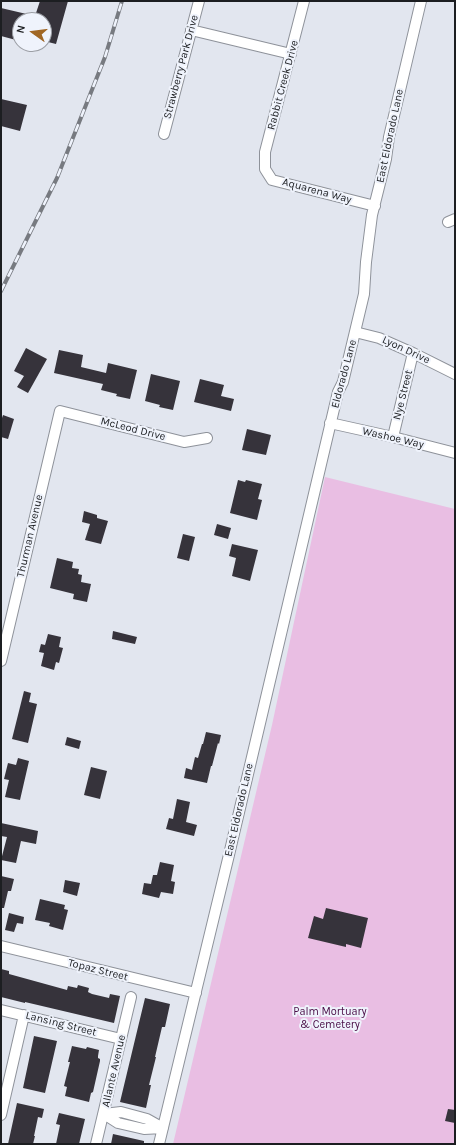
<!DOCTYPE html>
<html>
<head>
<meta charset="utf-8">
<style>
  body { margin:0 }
  #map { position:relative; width:456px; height:1145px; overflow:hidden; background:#e2e6ef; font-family:Karla,sans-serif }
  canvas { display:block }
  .frame { position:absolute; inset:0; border:2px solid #1c1e21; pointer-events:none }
  .north { position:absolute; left:12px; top:12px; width:40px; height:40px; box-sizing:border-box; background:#eff3fc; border:1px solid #9b9ea4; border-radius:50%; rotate:284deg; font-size:11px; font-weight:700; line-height:16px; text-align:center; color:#1c1e21 }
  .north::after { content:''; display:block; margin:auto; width:14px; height:18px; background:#a06725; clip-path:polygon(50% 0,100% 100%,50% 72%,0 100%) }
</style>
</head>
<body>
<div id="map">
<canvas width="456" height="1145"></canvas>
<div class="frame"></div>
<div class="north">N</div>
</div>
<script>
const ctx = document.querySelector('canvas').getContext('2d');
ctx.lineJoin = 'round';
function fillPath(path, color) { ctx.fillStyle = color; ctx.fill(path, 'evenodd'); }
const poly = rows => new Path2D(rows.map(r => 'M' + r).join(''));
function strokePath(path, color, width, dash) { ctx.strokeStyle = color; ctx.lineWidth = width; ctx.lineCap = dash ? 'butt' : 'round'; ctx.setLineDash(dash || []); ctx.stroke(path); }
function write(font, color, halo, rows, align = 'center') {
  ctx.font = font + ' Karla,sans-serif'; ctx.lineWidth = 4; ctx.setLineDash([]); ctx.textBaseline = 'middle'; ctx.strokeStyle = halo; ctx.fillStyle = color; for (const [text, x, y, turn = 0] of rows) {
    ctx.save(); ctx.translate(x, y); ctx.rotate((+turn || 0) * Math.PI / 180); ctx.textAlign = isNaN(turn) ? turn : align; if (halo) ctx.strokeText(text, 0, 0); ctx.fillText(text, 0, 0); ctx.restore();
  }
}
const green = poly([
  [325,477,455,509,455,1144,173,1144,272,725]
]);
const building = poly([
  [40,1,68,1,56,44,44,41,44,20,20,20,20,25,16,40,1,36,1,8,35,16],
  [1,99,27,105,20,131,1,126],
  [26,348,47,359,28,393,17,387,24,376,14,371],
  [59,350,83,355,81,367,106,373,108,363,137,370,130,399,116,396,117,394,101,390,103,384,54,373],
  [151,374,180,381,173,410,159,407,160,405,145,401],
  [200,379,224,385,221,396,234,399,231,411,194,402],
  [3,415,14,419,8,439,1,437,1,421],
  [247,429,271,435,266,455,242,450],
  [238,480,245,482,246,480,262,484,258,499,262,500,257,520,230,513],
  [84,511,97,515,97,518,108,521,101,544,85,540,90,524,82,522],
  [217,524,231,528,228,539,214,535],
  [183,534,195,537,189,561,177,558],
  [232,544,258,550,250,581,232,576,236,558,229,556],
  [57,558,73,562,72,568,79,569,78,574,82,575,81,582,91,584,87,602,73,599,74,594,50,588],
  [113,631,137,637,135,644,112,639],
  [48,634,61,637,59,647,63,648,59,663,56,662,54,670,41,666,44,653,39,652,41,644,45,645],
  [24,691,31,693,29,702,37,704,28,743,12,739],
  [206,732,221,735,219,744,218,743,212,766,211,766,207,783,184,778,186,768,192,770,195,757,198,758,202,744,203,744],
  [67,737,81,741,79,749,65,745],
  [18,758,29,761,20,800,5,797,9,780,4,779,8,763,16,765],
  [91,767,107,771,100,799,84,795],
  [177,799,190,802,186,822,197,825,194,836,166,829,169,818,173,819],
  [1,823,38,831,36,844,21,841,16,863,1,860,7,837,1,836],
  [160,862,174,865,171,881,175,882,173,894,161,892,159,898,142,894,144,883,151,884,153,875,157,875],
  [1,876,14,879,11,891,8,891,4,908,1,908],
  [65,880,80,883,77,896,63,892],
  [40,899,65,905,64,909,68,910,63,930,49,926,50,923,35,920],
  [326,908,368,918,361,948,346,944,346,947,308,938,314,916,323,919],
  [9,913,24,917,23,924,17,923,14,932,5,930],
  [1,969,9,971,9,974,67,990,68,986,77,988,78,985,89,988,88,992,92,994,109,998,110,994,120,996,114,1023,25,1002,25,1003,1,997],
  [145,998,170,1004,165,1027,162,1027,155,1057,156,1057,149,1085,151,1085,146,1108,120,1102],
  [34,1036,57,1041,45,1093,23,1088],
  [72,1046,86,1049,87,1047,99,1050,98,1056,98,1058,100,1059,100,1061,93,1092,91,1093,89,1102,65,1096,67,1087,64,1086,70,1062,68,1062],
  [17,1103,44,1109,42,1118,38,1117,34,1136,35,1136,33,1144,8,1144],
  [448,1109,455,1110,455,1123,445,1121],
  [59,1113,85,1119,79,1144,56,1144,60,1125,56,1124],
  [113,1134,144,1141,144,1144,111,1144]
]);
const street = poly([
  [304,1,265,152,265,169,272,180,375,206],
  [191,30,291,54],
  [164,134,199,1],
  [448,222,455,219],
  [355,332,379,338,413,353,455,374],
  [330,423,393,437,455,453],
  [393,437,413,353],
  [1,661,60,411,184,442,207,438],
  [1,946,196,993],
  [1,1010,121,1039],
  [104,1114,121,1112,147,1119,163,1128],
  [104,1114,118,1123,144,1129,163,1128],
  [1,1115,24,1015],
  [96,1144,131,997],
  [159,1144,228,859,338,392,343,382,364,294,366,262,372,215,386,159,389,137,421,1]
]);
const rail = poly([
  [1,291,57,178,105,57,122,1]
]);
const streetNames = [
  ["Strawberry Park Drive",181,67,-75],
  ["Rabbit Creek Drive",283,85,-75],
  ["East Eldorado Lane",390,136,-78],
  ["Aquarena Way",317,191,15],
  ["Lyon Drive",406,350,25],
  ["Eldorado Lane",344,374,-75],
  ["Nye Street",403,395,-76],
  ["McLeod Drive",133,429,14],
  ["Washoe Way",393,438,13],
  ["Thurman Avenue",30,536,-77],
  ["East Eldorado Lane",239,810,-77],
  ["Topaz Street",98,970,14],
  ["Lansing Street",61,1024,14],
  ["Allante Avenue",114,1071,-77]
];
const parkNames = [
  ["Palm Mortuary",330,1012],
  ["& Cemetery",330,1025]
];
fillPath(green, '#e9bee3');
fillPath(building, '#36333b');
strokePath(street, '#8e929a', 12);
strokePath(street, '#fff', 10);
strokePath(rail, '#777a80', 4);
strokePath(rail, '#eff3fc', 2.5, [8]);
write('11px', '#1c1e21', '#eff3fc', streetNames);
write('11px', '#480b45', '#eff3fc', parkNames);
</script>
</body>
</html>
